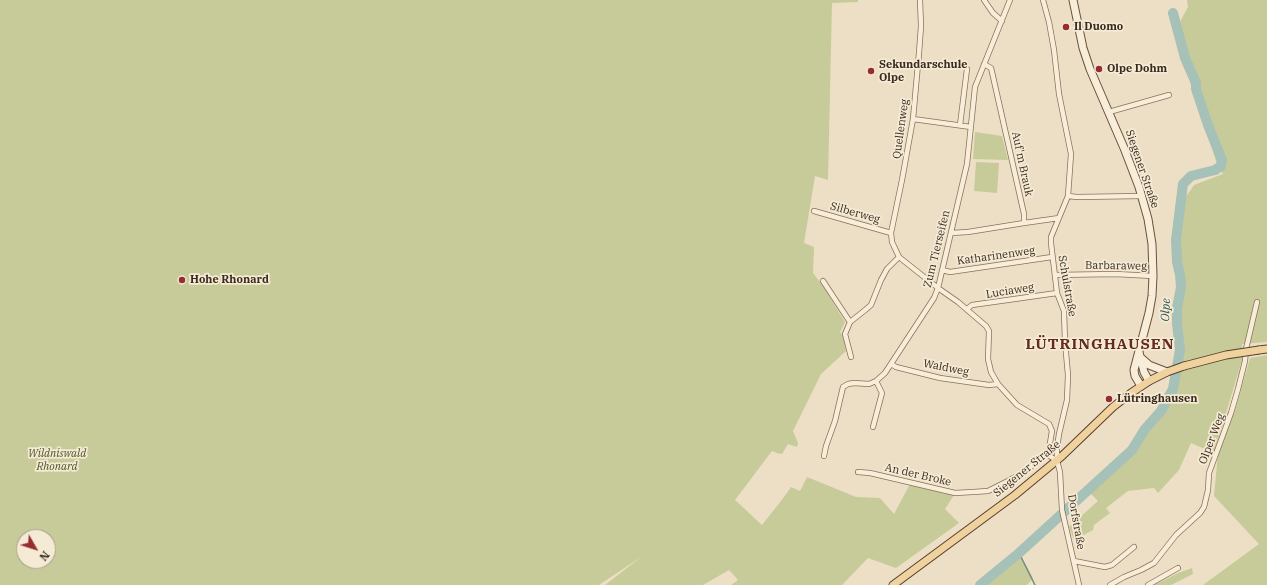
<!DOCTYPE html>
<html>
<head>
<meta charset="utf-8">
<style>
  body { margin:0 }
  #map { position:relative; width:1267px; height:585px; overflow:hidden; background:#eddfc5; font-family:"IBM Plex Serif",serif }
  canvas { display:block }
  .north { position:absolute; left:16px; top:529px; width:40px; height:40px; box-sizing:border-box; background:#f5ead4; border:1px solid #a99d8c; border-radius:50%; rotate:129deg; font-size:11px; font-weight:700; line-height:16px; text-align:center; color:#382a1f }
  .north::after { content:''; display:block; margin:auto; width:14px; height:18px; background:#952d32; clip-path:polygon(50% 0,100% 100%,50% 72%,0 100%) }
</style>
</head>
<body>
<div id="map">
<canvas width="1267" height="585"></canvas>
<div class="north">N</div>
</div>
<script>
const ctx = document.querySelector('canvas').getContext('2d');
ctx.lineJoin = 'round';
function fillPath(path, color) { ctx.fillStyle = color; ctx.fill(path, 'evenodd'); }
const poly = rows => new Path2D(rows.map(r => 'M' + r).join(''));
function strokePath(path, color, width, dash) { ctx.strokeStyle = color; ctx.lineWidth = width; ctx.lineCap = dash ? 'butt' : 'round'; ctx.setLineDash(dash || []); ctx.stroke(path); }
function write(font, color, halo, rows, align = 'center') {
  ctx.font = font + ' "IBM Plex Serif",serif'; ctx.lineWidth = 3.5; ctx.setLineDash([]); ctx.textBaseline = 'middle'; ctx.strokeStyle = halo; ctx.fillStyle = color; for (const [text, x, y, turn = 0] of rows) {
    ctx.save(); ctx.translate(x, y); ctx.rotate((+turn || 0) * Math.PI / 180); ctx.textAlign = isNaN(turn) ? turn : align; if (halo) ctx.strokeText(text, 0, 0); ctx.fillText(text, 0, 0); ctx.restore();
  }
}
const green = poly([
  [0,0,858,0,858,2,832,3,828,180,815,176,804,243,814,247,813,273,823,286,845,322,840,332,843,335,846,351,821,374,793,431,798,443,797,447,788,444,782,454,777,453,772,451,735,500,762,525,784,497,791,487,800,491,807,477,856,497,880,498,894,514,910,484,954,495,945,509,959,523,896,568,868,558,842,585,731,585,738,580,729,570,703,585,605,585,641,557,599,585,0,585],
  [24,537,48,537,48,561,24,561],
  [1187,0,1267,0,1267,342,1242,344,1242,360,1214,453,1191,443,1179,470,1158,493,1154,488,1128,491,1106,508,1110,513,1094,525,1093,530,1074,540,1069,527,1098,501,1089,492,1136,449,1146,431,1163,413,1175,390,1182,350,1179,310,1183,277,1179,263,1179,244,1185,198,1194,185,1223,174,1217,164,1174,33,1188,7],
  [975,132,1002,136,1008,160,973,159],
  [976,162,999,163,997,193,974,191],
  [1267,355,1267,585,1203,585,1259,544,1214,496,1218,454,1236,407,1250,358],
  [1019,554,1022,558,1033,578,1027,585,982,585,1006,565],
  [1192,568,1193,574,1171,585,1154,585,1178,573]
]);
const stream = poly([
  [1019,553,1035,585]
]);
const river = poly([
  [980,585,1019,553,1132,450,1145,429,1161,411,1173,389,1180,350,1177,324,1177,308,1181,287,1180,275,1177,262,1176,240,1183,184,1191,176,1215,170,1221,166,1222,160,1208,125,1196,89,1196,83,1185,58,1173,13]
]);
const street = poly([
  [920,0,921,26,919,53,913,119,902,180,891,233,892,242,899,257,938,288,958,302,986,326,989,331,988,359,991,372,998,384,1017,405,1049,424,1052,431,1049,449,1047,454],
  [984,0,993,13,1002,21],
  [1043,0,1049,22,1054,50,1059,94,1071,154,1068,196,1051,237,1051,243,1057,293,1064,311,1065,342,1068,375,1067,400,1059,434,1057,448,1057,461,1060,472,1062,510,1079,585],
  [1109,112,1169,95],
  [913,119,971,127],
  [960,125,967,69],
  [1068,196,1077,197,1142,196],
  [814,211,891,233],
  [1024,223,1059,218],
  [951,233,968,232,1024,223,1024,214,992,72,991,68,984,64],
  [942,270,950,272,1052,257],
  [1055,275,1115,274,1153,276],
  [823,281,850,322],
  [967,309,972,305,1057,293],
  [851,357,845,334,850,322,864,311,871,305,881,280,887,269,899,257],
  [891,364,896,367,940,378,989,385,998,384],
  [873,427,882,393,876,381],
  [824,456,826,446,835,421,843,387,848,384,854,383,869,384,876,381,885,373,934,298,938,288,967,164,975,87,1010,0],
  [858,472,870,473,955,493,973,492,988,491,1008,481,1021,474,1047,454,1057,461],
  [1074,561,1105,567,1112,565,1134,547],
  [1110,585,1124,577,1141,570,1154,563,1176,535,1200,513,1204,507,1208,490,1209,473,1231,413,1238,389,1245,361,1246,349,1257,302],
  [1148,585,1178,568]
]);
const secondary = poly([
  [1073,0,1083,48,1090,69,1124,148,1139,187,1148,219,1152,244,1153,276,1152,296,1149,313,1134,370,1135,376,1141,386],
  [1139,352,1144,372,1149,381],
  [1141,358,1149,365,1167,372]
]);
const primary = poly([
  [1259,350,1267,349],
  [893,585,1015,495,1062,456,1113,407,1131,393,1149,381,1167,372,1184,366]
]);
const primaryBridge = poly([
  [1184,366,1226,355,1259,350]
]);
const markers = [
  [1066,27,4,"#952d32"],
  [1099,69,4,"#952d32"],
  [871,71,4,"#952d32"],
  [182,280,4,"#952d32"],
  [1109,399,4,"#952d32"]
];
const poiNames = [
  ["Il Duomo",1074,27],
  ["Sekundarschule",879,65],
  ["Olpe",879,78],
  ["Olpe Dohm",1107,69],
  ["Hohe Rhonard",190,280],
  ["Lütringhausen",1117,399]
];
const streetNames = [
  ["Quellenweg",901,129,-82],
  ["Auf'm Brauk",1022,164,78],
  ["Siegener Straße",1142,169,71],
  ["Silberweg",855,213,16],
  ["Zum Tierseifen",937,249,-76],
  ["Katharinenweg",996,256,-8],
  ["Barbaraweg",1116,266,1],
  ["Schulstraße",1067,286,80],
  ["Luciaweg",1010,291,-9],
  ["Waldweg",946,368,11],
  ["Olper Weg",1212,439,-69],
  ["Siegener Straße",1027,469,-39],
  ["An der Broke",918,475,13],
  ["Dorfstraße",1076,522,80]
];
const parkNames = [
  ["Wildniswald",57,454],
  ["Rhonard",57,467]
];
const waterNames = [
  ["Olpe",1166,310,-88]
];
const districtNames = [
  ["LÜTRINGHAUSEN",1100,345]
];
fillPath(green, '#c7cb99');
strokePath(stream, '#6d8f85', 1.5);
strokePath(river, '#a6c1b8', 10);
strokePath(street, '#88715b', 6);
strokePath(secondary, '#69523e', 9);
strokePath(primary, '#563f2f', 9);
strokePath(street, '#f8edd8', 4.5);
strokePath(secondary, '#f8edd8', 7);
strokePath(primary, '#efd29e', 7);
strokePath(primaryBridge, '#563f2f', 9, []);
strokePath(primaryBridge, '#efd29e', 7);
for (const [x, y, r, color] of markers) { const dot = new Path2D(); dot.arc(x, y, r, 0, 2 * Math.PI); ctx.fillStyle = color; ctx.fill(dot); strokePath(dot, '#f5ead4', 1.5); }
write('bold 11px', '#382a1f', '#f5ead4', poiNames, 'left');
write('11px', '#382a1f', '#f5ead4', streetNames);
write('italic 11px', '#4a5426', '#f5ead4', parkNames);
write('italic 12px', '#2e5753', '#f5ead4', waterNames);
ctx.letterSpacing = '1px';
write('bold 15px', '#642a1f', '#f5ead4', districtNames);
ctx.letterSpacing = '0px';
</script>
</body>
</html>
